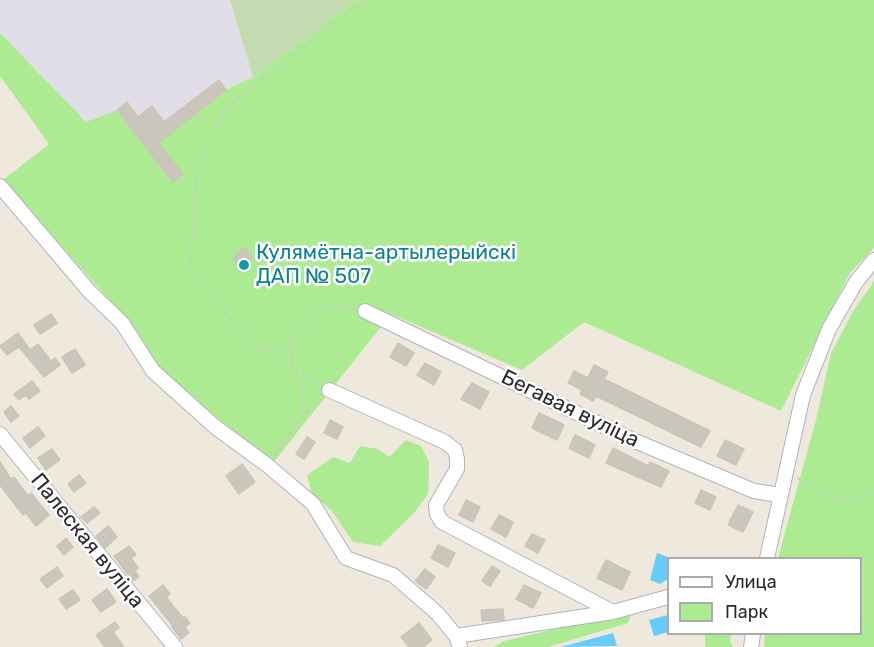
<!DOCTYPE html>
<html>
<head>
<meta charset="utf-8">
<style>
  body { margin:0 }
  #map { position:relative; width:874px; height:647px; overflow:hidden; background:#efe8dd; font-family:Rubik,sans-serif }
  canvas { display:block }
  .legend { position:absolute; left:667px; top:557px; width:195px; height:78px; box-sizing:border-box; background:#fff; border:2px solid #ababab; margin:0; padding:8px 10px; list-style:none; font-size:18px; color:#2c2c2c }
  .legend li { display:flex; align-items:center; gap:12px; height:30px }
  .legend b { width:30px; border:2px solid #ababab }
</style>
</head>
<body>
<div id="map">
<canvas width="874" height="647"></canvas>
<ul class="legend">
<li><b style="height:8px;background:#fff"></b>Улица</li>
<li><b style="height:16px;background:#adeb93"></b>Парк</li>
</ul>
</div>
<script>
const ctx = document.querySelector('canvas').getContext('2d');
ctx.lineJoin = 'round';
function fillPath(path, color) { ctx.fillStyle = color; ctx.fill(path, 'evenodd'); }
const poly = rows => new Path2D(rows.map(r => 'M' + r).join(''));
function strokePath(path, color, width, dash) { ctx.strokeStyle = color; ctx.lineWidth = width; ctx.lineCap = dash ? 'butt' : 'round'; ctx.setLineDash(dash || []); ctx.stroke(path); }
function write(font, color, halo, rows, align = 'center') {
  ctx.font = font + ' Rubik,sans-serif'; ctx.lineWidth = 5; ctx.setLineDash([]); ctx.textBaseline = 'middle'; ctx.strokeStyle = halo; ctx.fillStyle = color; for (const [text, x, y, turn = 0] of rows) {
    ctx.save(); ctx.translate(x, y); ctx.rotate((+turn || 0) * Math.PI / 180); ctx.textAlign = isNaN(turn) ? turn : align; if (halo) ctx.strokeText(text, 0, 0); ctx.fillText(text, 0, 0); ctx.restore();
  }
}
const industrial = poly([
  [0,0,230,0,253,77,226,90,158,142,183,174,173,182,117,110,86,122,0,33]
]);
const green = poly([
  [356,0,874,0,874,248,850,273,781,411,584,322,522,370,391,314,273,463,162,373,136,330,3,180,49,144,0,76,0,33,86,122,117,110,173,182,182,174,158,143,226,90,253,77],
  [874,281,874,647,764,647,765,634,860,634,860,558,778,558,816,420,831,353,854,310],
  [406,440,421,446,429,462,428,494,414,513,380,546,353,542,332,511,312,494,307,475,333,457,350,463,360,446,378,449,389,457],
  [632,611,628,623,548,647,494,647,504,641],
  [705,634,731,634,730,641,733,647,705,647]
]);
const cemetery = poly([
  [230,0,356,0,253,77]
]);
const water = poly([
  [657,553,670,558,668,558,668,579,660,584,650,580],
  [668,615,668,632,654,636,649,620],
  [613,633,617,646,561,647]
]);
const building = poly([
  [219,80,226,90,158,143,183,174,173,182,117,110,127,102,138,117,152,106,164,122,219,80],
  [244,247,252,258,245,272,233,259,244,247],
  [51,314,57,323,40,334,34,325,51,314],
  [18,333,30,350,38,344,51,361,55,358,60,365,44,377,19,347,7,355,0,346,18,333],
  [398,343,414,353,406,366,390,357,398,343],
  [75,349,85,365,72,373,62,357,75,349],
  [425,363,441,372,434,385,417,375,425,363],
  [594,365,608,372,604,379,710,431,701,447,596,396,593,401,580,394,582,390,568,383,574,371,588,378,594,365],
  [32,381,40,391,29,399,26,395,19,400,14,394,32,381],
  [472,383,489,392,480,409,461,399,472,383],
  [11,406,19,416,11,422,4,412,11,406],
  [539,413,564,425,557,440,532,428,539,413],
  [330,420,343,427,337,439,324,433,330,420],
  [38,427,45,436,30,448,23,438,38,427],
  [575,435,595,445,589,458,569,448,575,435],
  [307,437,315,442,304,459,296,454,307,437],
  [725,440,744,449,736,465,717,456,725,440],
  [613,448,648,466,650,462,669,471,661,487,606,463,613,448],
  [52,449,60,460,46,470,38,458,52,449],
  [0,462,11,479,14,477,28,496,31,493,49,515,36,526,26,513,23,515,0,485,0,462],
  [242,464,255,482,239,494,226,476,242,464],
  [79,475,86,483,74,492,68,484,79,475],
  [701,490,716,497,710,510,695,503,701,490],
  [466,500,480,507,473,522,459,515,466,500],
  [738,505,753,512,743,532,728,525,738,505],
  [94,507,100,513,87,523,81,517,94,507],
  [499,515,513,522,506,537,491,529,499,515],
  [108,526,117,537,105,548,96,536,108,526],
  [532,534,545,540,538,553,525,546,532,534],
  [66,538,73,547,64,555,57,546,66,538],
  [438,545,455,553,448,567,431,558,438,545],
  [129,546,136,555,131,558,138,568,135,571,139,577,133,581,114,556,129,546],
  [606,560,630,572,622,590,597,578,606,560],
  [492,566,500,571,490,586,482,581,492,566],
  [57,567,63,576,47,588,40,579,57,567],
  [425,569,435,577,426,589,415,581,425,569],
  [163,585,170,594,166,597,183,618,185,617,190,623,185,627,189,633,181,639,172,627,173,626,149,596,163,585],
  [524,585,541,593,533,608,516,599,524,585],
  [107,589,116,602,101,612,92,600,107,589],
  [73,590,80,600,66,609,59,599,73,590],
  [503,609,504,620,482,621,481,610,503,609],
  [115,622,119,628,113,632,124,647,105,647,96,635,115,622],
  [419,623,432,640,423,647,409,647,401,637,419,623]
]);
const path = poly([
  [354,309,340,305,324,309,291,342,277,349,254,345,197,280,191,262,197,168,206,141,224,112,249,89,364,0],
  [291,343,293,368],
  [257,347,320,385],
  [295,372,302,383,304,402,301,416],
  [274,455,301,418,320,395],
  [797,478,841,500,874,493]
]);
const minor = poly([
  [0,186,89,291,122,323,153,371,214,426,267,465,313,504,346,558,393,575,437,613,456,636,460,647],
  [365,311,635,441,754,491,780,495],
  [329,390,445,442,455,450,457,459,457,469,436,505,437,514,442,522,613,612],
  [0,434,175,647],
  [767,558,803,395,829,329,856,282,874,260],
  [456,636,613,612,668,597],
  [751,647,753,634]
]);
const markers = [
  [244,265,6,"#0f9aa8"]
];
const cultureNames = [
  ["Кулямётна-артылерыйскі",256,253],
  ["ДАП № 507",256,277]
];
const streetNames = [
  ["Бегавая вуліца",570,409,26],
  ["Палеская вуліца",87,541,51]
];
fillPath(industrial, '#e1dee7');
fillPath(green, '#adeb93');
fillPath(cemetery, '#c4dbb2');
fillPath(water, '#65ccfc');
fillPath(building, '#cac6bb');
strokePath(building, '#cbc5b6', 1.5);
strokePath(minor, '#b1b2c1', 16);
strokePath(path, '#c8c8c8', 1.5, [4.5, 3]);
strokePath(minor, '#fff', 14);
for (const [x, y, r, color] of markers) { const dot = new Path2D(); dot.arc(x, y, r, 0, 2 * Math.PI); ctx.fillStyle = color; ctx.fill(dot); strokePath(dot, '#fff', 2); }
write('21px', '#0d838f', '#fff', cultureNames, 'left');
write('21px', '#2c2c2c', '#fff', streetNames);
</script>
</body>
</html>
